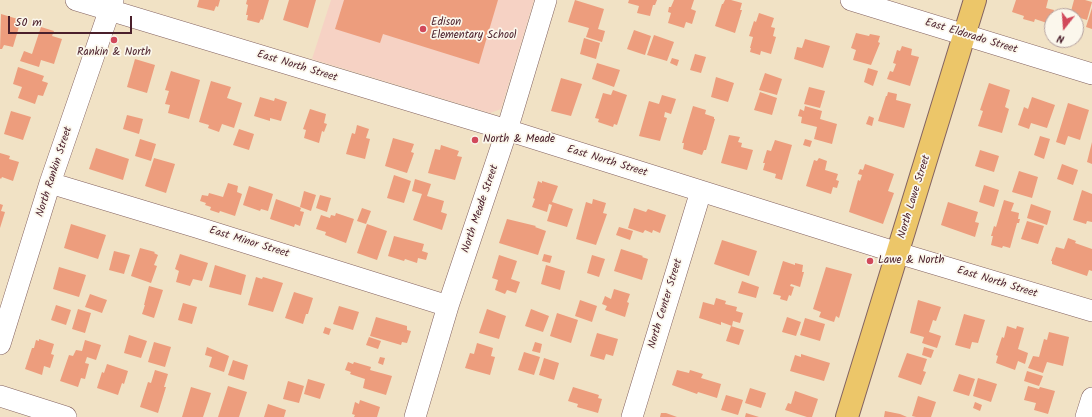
<!DOCTYPE html>
<html>
<head>
<meta charset="utf-8">
<style>
  body { margin:0 }
  #map { position:relative; width:1092px; height:417px; overflow:hidden; background:#f1e2c5; font-family:Kalam,sans-serif }
  canvas { display:block }
  .north { position:absolute; left:1044px; top:8px; width:40px; height:40px; box-sizing:border-box; background:#fbf7ec; border:1px solid #b4a19f; border-radius:50%; rotate:197deg; font-size:11px; font-weight:700; line-height:16px; text-align:center; color:#4a1f2b }
  .north::after { content:''; display:block; margin:auto; width:14px; height:18px; background:#d1495b; clip-path:polygon(50% 0,100% 100%,50% 72%,0 100%) }
  .scale { position:absolute; left:8px; top:16px; width:124px; height:18px; box-sizing:border-box; border:2px solid #4a1f2b; border-top:0; padding-left:5px; font-size:12px; line-height:14px; white-space:nowrap; color:#4a1f2b; -webkit-text-stroke:3px #fbf7ec; paint-order:stroke }
</style>
</head>
<body>
<div id="map">
<canvas width="1092" height="417"></canvas>
<div class="north">N</div>
<div class="scale">50 m</div>
</div>
<script>
const ctx = document.querySelector('canvas').getContext('2d');
ctx.lineJoin = 'round';
function fillPath(path, color) { ctx.fillStyle = color; ctx.fill(path, 'evenodd'); }
const poly = rows => new Path2D(rows.map(r => 'M' + r).join(''));
function strokePath(path, color, width, dash) { ctx.strokeStyle = color; ctx.lineWidth = width; ctx.lineCap = dash ? 'butt' : 'round'; ctx.setLineDash(dash || []); ctx.stroke(path); }
function write(font, color, halo, rows, align = 'center') {
  ctx.font = font + ' Kalam,sans-serif'; ctx.lineWidth = 3.5; ctx.setLineDash([]); ctx.textBaseline = 'middle'; ctx.strokeStyle = halo; ctx.fillStyle = color; for (const [text, x, y, turn = 0] of rows) {
    ctx.save(); ctx.translate(x, y); ctx.rotate((+turn || 0) * Math.PI / 180); ctx.textAlign = isNaN(turn) ? turn : align; if (halo) ctx.strokeText(text, 0, 0); ctx.fillText(text, 0, 0); ctx.restore();
  }
}
const built = poly([
  [331,0,534,0,501,109,490,113,312,59]
]);
const building = poly([
  [199,0,220,0,218,7,216,6,214,11,197,7],
  [247,0,269,0,263,20,261,19,259,23,247,20,248,15,246,15,248,5,246,4],
  [289,0,316,0,308,28,283,20],
  [344,0,498,0,479,64,383,34,380,43,335,29],
  [575,0,604,9,598,29,605,31,602,42,586,37,589,28,568,22],
  [629,0,657,0,655,5,653,5,650,16,637,13,639,6,628,3],
  [674,0,694,0,691,9,696,11,692,24,686,22,684,28,668,23,671,13,668,12,669,7,671,7],
  [725,0,731,0,742,3,740,10,742,10,735,33,715,26,722,4,723,4],
  [1016,0,1048,0,1046,8,1054,10,1050,24,1035,19,1034,22,1023,19,1024,16,1012,12],
  [1074,0,1085,0,1092,2,1087,20,1070,15],
  [1092,8,1092,29,1086,27],
  [759,13,774,18,771,27,775,28,773,36,776,37,771,54,761,51,760,55,750,52,751,48,750,48,753,37,749,36,754,21,756,22],
  [1,14,21,20,13,47,4,45,2,49,0,49],
  [41,27,54,31,52,36,62,39,54,64,41,60,39,67,20,61,24,51,32,54],
  [634,30,651,36,645,55,627,49],
  [856,33,869,36,870,34,880,36,878,42,880,43,871,65,853,60,856,50,851,48],
  [654,35,674,42,667,61,647,55],
  [584,38,600,43,596,59,580,54],
  [805,39,830,46,823,68,794,59,797,47,802,48],
  [902,46,912,49,911,55,919,57,910,86,887,79,890,71,893,72,896,64,893,63,897,50,900,51],
  [695,54,706,57,701,73,690,70],
  [672,58,679,60,677,66,670,63],
  [135,59,155,65,147,93,127,87],
  [597,63,620,70,614,87,592,79],
  [18,67,44,76,42,81,48,83,43,96,38,95,35,104,18,98,22,87,13,84],
  [868,68,878,71,873,86,864,82],
  [171,71,200,80,189,119,168,113,170,105,165,104,169,91,165,90],
  [765,73,782,79,777,95,759,90],
  [716,77,734,83,728,102,711,97],
  [561,78,582,84,571,116,551,111],
  [211,81,231,87,227,98,242,103,234,128,222,124,219,132,208,128,209,125,199,122],
  [989,83,1010,90,1005,107,1009,109,1002,133,978,126,983,111,980,110],
  [809,87,825,91,820,108,804,104],
  [613,90,627,95,617,125,614,124,613,127,598,122,599,119,595,118,603,93,611,95],
  [760,92,777,98,772,115,754,110],
  [888,92,897,94,896,100,911,104,904,128,878,121,886,96,887,96],
  [662,95,676,99,671,114,665,112,664,117,667,118,660,141,639,136,649,101,659,104],
  [260,97,274,101,275,98,287,102,281,121,270,118,270,121,254,116],
  [1032,97,1055,105,1047,128,1031,123,1029,129,1018,125,1024,107,1028,109],
  [1068,103,1089,110,1080,140,1068,136,1065,145,1056,142],
  [693,106,706,110,705,114,714,117,714,119,715,119,706,150,704,150,702,155,683,149,684,143,682,143],
  [805,106,822,111,820,119,837,124,832,144,814,139,817,127,801,123,802,117,798,116,800,109,804,111],
  [310,109,326,114,324,123,327,124,324,132,322,131,319,143,304,138,306,130,303,129],
  [11,111,31,117,23,140,4,134],
  [127,115,143,119,139,134,123,129],
  [869,116,874,118,872,126,866,124],
  [357,125,369,129,366,138,370,139,365,159,346,154,352,133,355,134],
  [239,129,254,134,249,150,233,145],
  [729,135,740,137,738,142,742,143,741,147,753,150,747,170,721,163],
  [1040,136,1050,139,1044,159,1034,155],
  [393,138,414,144,411,152,414,153,407,173,385,166],
  [140,139,156,144,151,161,135,156],
  [805,139,812,141,810,147,803,145],
  [775,140,792,145,782,180,775,178,776,174,763,170,765,163,763,163,767,150,771,151],
  [1092,142,1092,164,1087,162],
  [441,145,459,151,457,156,462,157,455,180,428,173,435,149,440,150],
  [96,148,129,159,123,180,89,169],
  [980,150,999,156,994,172,975,166],
  [0,153,10,156,9,159,19,162,13,181,2,177,1,179,0,178],
  [154,158,175,164,166,193,145,186],
  [819,158,827,161,825,170,838,174,836,180,839,181,837,188,833,187,831,194,806,186,814,160,817,161],
  [865,164,894,174,888,191,894,193,883,224,849,212,858,180,860,181,862,175,858,174,860,169,863,170],
  [1062,164,1078,170,1073,185,1057,179],
  [1019,171,1038,177,1032,198,1012,192],
  [394,175,411,181,404,203,387,198],
  [415,179,431,184,427,196,444,201,441,212,447,214,442,230,413,220,422,194,412,191],
  [538,181,542,183,542,181,558,186,552,202,573,209,567,227,547,221,552,205,549,204,547,212,532,207,535,199,533,198],
  [228,183,238,186,237,192,242,194,235,216,220,211,219,213,210,210,211,207,205,205,206,203,200,201,202,195,208,196,209,193,223,197],
  [984,185,999,190,994,207,979,202],
  [249,186,273,194,268,211,261,209,260,211,243,205],
  [1082,190,1092,194,1092,222,1087,221,1086,224,1073,220],
  [304,191,316,195,311,211,300,207],
  [320,195,331,198,327,212,316,208],
  [276,199,301,208,300,211,304,212,300,226,295,224,294,227,270,219],
  [593,199,606,203,603,213,607,214,596,245,576,239,586,202,592,204],
  [1004,200,1014,203,1011,211,1019,213,1018,219,1020,219,1019,223,1017,223,1010,248,1003,246,1002,248,991,245,993,236,991,236,994,226,996,227],
  [948,202,978,212,975,222,979,223,975,237,941,225],
  [0,204,3,205,1,211,5,212,0,228],
  [1031,204,1051,211,1047,225,1027,218],
  [362,208,371,211,366,224,357,221],
  [634,208,646,212,648,209,666,215,660,233,653,230,652,233,645,230,643,233,628,228],
  [336,213,354,219,346,243,325,235,326,232,316,229,321,215,330,218,331,215,335,216],
  [507,219,536,226,535,227,546,231,538,255,499,243],
  [1027,221,1044,226,1038,244,1021,239],
  [71,224,106,235,98,259,64,248],
  [367,224,387,231,377,260,357,253],
  [619,227,633,231,630,240,616,235],
  [394,236,424,244,422,251,428,253,426,260,418,258,417,263,405,259,404,261,388,256],
  [1068,238,1076,241,1075,243,1092,249,1092,271,1089,270,1087,276,1052,264,1052,261,1051,261,1056,247,1064,249],
  [722,240,757,251,749,276,714,264],
  [140,248,155,252,154,253,158,255,154,265,157,266,151,283,131,276],
  [621,249,643,256,642,257,648,259,642,280,614,271],
  [114,251,130,255,124,274,109,270],
  [180,254,208,263,202,281,193,279,190,286,176,282,179,271,175,269],
  [544,254,552,256,550,263,542,261],
  [499,255,517,261,511,279,520,282,516,293,507,290,505,294,495,290,498,280,492,278],
  [592,255,605,259,599,277,587,273],
  [783,261,795,265,795,263,803,265,802,272,804,272,800,287,791,284,790,286,794,287,791,296,789,295,787,301,780,299,781,296,773,294],
  [215,265,246,275,241,295,209,287],
  [546,265,565,271,560,290,541,284],
  [59,267,86,275,79,297,53,289],
  [826,267,852,274,839,318,836,316,834,322,819,317,821,312,813,309],
  [256,277,262,279,263,277,283,283,273,312,248,305],
  [742,281,759,287,756,298,738,293],
  [149,286,163,290,154,318,142,314,145,305,144,305],
  [614,289,630,294,627,302,629,303,625,317,605,310,607,306,602,304,605,296,611,299],
  [294,292,313,298,308,314,306,314,303,324,285,318],
  [90,294,107,300,102,313,85,307],
  [716,298,726,301,725,304,737,307,736,311,743,313,740,323,733,321,732,326,721,322,721,325,699,318,703,302,714,305],
  [580,300,597,306,592,322,575,316],
  [918,300,941,307,936,321,933,320,929,332,941,336,937,348,922,343,924,337,910,333],
  [183,303,197,307,192,324,178,320],
  [56,305,71,310,66,325,51,320],
  [339,306,359,312,353,330,333,324],
  [78,309,91,313,85,333,72,329],
  [487,309,506,316,499,339,479,333],
  [531,309,549,316,543,332,525,326],
  [557,313,578,320,571,343,550,336],
  [964,314,985,320,978,343,972,342,970,349,955,345],
  [376,317,407,326,407,330,411,331,407,343,402,342,401,345,370,336],
  [787,317,801,322,796,336,782,332],
  [805,318,825,324,820,341,800,335],
  [731,326,744,330,739,345,726,341],
  [1007,326,1016,329,1017,326,1024,328,1018,349,1028,353,1025,364,1018,361,1015,370,996,363,998,356,996,355,1002,337,1004,338],
  [325,327,331,329,329,335,323,333],
  [1049,332,1069,337,1063,366,1047,362,1043,373,1028,368,1033,356,1039,357,1044,339,1047,340],
  [597,333,618,339,613,356,606,354,604,360,590,356],
  [129,335,147,341,141,358,124,353],
  [369,337,381,341,378,349,366,345],
  [39,339,54,344,51,354,54,355,50,368,44,366,42,375,25,369,32,348,34,348,36,340,39,341],
  [85,340,101,345,96,360,87,357,85,363,89,364,85,379,81,378,78,387,60,381,69,355,73,356,76,350,82,351],
  [154,342,171,347,165,367,148,362],
  [535,342,542,344,540,353,532,351],
  [477,343,493,348,491,356,495,357,490,375,465,368,470,353,474,354],
  [207,347,229,356,224,372,209,367,212,357,205,355],
  [924,347,934,350,931,358,922,355],
  [524,352,540,357,534,375,518,370],
  [907,353,927,359,923,371,926,372,921,385,898,377],
  [801,354,830,363,824,381,790,371,795,355,801,357],
  [380,357,385,358,383,365,378,363],
  [544,358,559,363,554,380,539,375],
  [233,360,248,365,244,380,228,375],
  [348,362,353,364,354,362,371,367,370,370,392,376,386,395,363,388,365,379,350,374,351,372,345,370],
  [107,364,128,371,124,384,122,383,118,395,97,388,102,372,104,373],
  [155,370,168,374,164,387,166,387,158,413,140,407,148,382,151,383],
  [677,370,689,373,690,370,703,374,701,378,721,384,717,398,698,392,697,394,672,385],
  [1027,371,1043,376,1039,386,1024,381],
  [959,374,975,379,969,396,953,391],
  [978,378,997,384,991,402,973,396],
  [308,379,325,384,320,399,304,394],
  [288,381,304,386,299,403,283,399],
  [228,386,247,392,239,417,218,417],
  [1028,386,1039,389,1040,387,1055,391,1048,414,1034,410,1036,403,1024,400],
  [191,387,211,393,203,417,182,417],
  [573,387,599,395,598,398,602,399,598,413,577,407,578,404,568,401],
  [750,388,766,393,761,408,745,403],
  [795,391,818,399,812,417,807,417,785,410,788,403,791,404],
  [726,395,743,400,738,415,721,410],
  [918,396,936,402,931,417,916,417,912,416],
  [360,400,380,407,377,417,354,417,355,415,352,414,355,402,359,404],
  [975,402,982,405,980,411,973,408],
  [268,404,286,410,284,417,264,417],
  [885,411,900,414,907,417,884,417],
  [661,413,666,413,677,417,660,417],
  [746,413,759,417,745,417]
]);
const minor = poly([
  [76,0,507,130,898,253,1092,311],
  [851,0,1092,74],
  [50,183,196,227,448,306],
  [0,344,50,183,113,0],
  [0,396,66,417],
  [415,417,448,306,507,130,546,0],
  [632,417,701,191],
  [1086,417,1092,398]
]);
const major = poly([
  [847,417,975,0]
]);
const markers = [
  [423,29,4,"#d1495b"],
  [114,40,4,"#d1495b"],
  [475,140,4,"#d1495b"],
  [870,261,4,"#d1495b"]
];
const poiNames = [
  ["Edison",431,23],
  ["Elementary School",431,36],
  ["Rankin & North",114,53,"center"],
  ["North & Meade",483,140],
  ["Lawe & North",878,261]
];
const streetNames = [
  ["East Eldorado Street",971,37,17],
  ["East North Street",297,67,17],
  ["East North Street",607,162,17],
  ["North Rankin Street",55,172,-72],
  ["North Lawe Street",915,197,-73],
  ["North Meade Street",481,209,-71],
  ["East Minor Street",249,243,17],
  ["East North Street",997,283,17],
  ["North Center Street",666,304,-73]
];
fillPath(built, '#f6d2c4');
fillPath(building, '#ed9d7d');
strokePath(minor, '#846361', 22);
strokePath(major, '#846361', 24);
strokePath(minor, '#fff', 21);
strokePath(major, '#ecc669', 22);
for (const [x, y, r, color] of markers) { const dot = new Path2D(); dot.arc(x, y, r, 0, 2 * Math.PI); ctx.fillStyle = color; ctx.fill(dot); strokePath(dot, '#fbf7ec', 1.5); }
write('11px', '#4a1f2b', '#fbf7ec', poiNames, 'left');
write('11px', '#4a1f2b', '#fbf7ec', streetNames);
</script>
</body>
</html>
